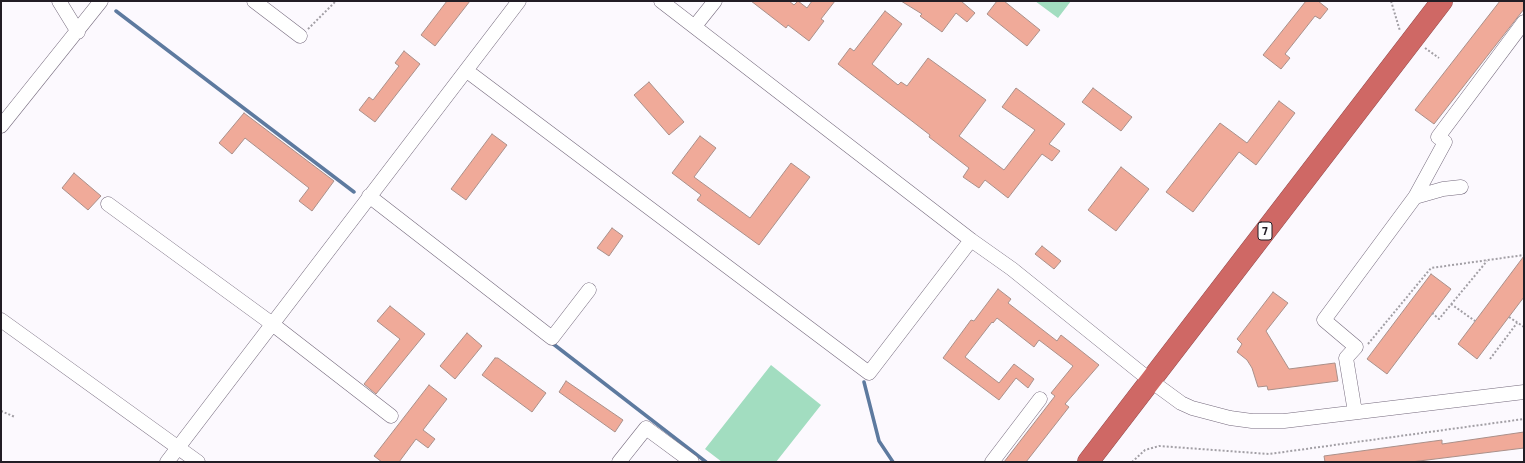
<!DOCTYPE html>
<html>
<head>
<meta charset="utf-8">
<style>
  body { margin:0 }
  #map { position:relative; width:1525px; height:463px; overflow:hidden; background:#fcf9fe; font-family:"Exo 2",sans-serif }
  canvas { display:block }
  .frame { position:absolute; inset:0; border:2px solid #221d25; pointer-events:none }
</style>
</head>
<body>
<div id="map">
<canvas width="1525" height="463"></canvas>
<div class="frame"></div>
</div>
<script>
const ctx = document.querySelector('canvas').getContext('2d');
ctx.lineJoin = 'round';
function fillPath(path, color) { ctx.fillStyle = color; ctx.fill(path, 'evenodd'); }
const poly = rows => new Path2D(rows.map(r => 'M' + r).join(''));
function strokePath(path, color, width, dash) { ctx.strokeStyle = color; ctx.lineWidth = width; ctx.lineCap = dash ? 'butt' : 'round'; ctx.setLineDash(dash || []); ctx.stroke(path); }
function write(font, color, halo, rows, align = 'center') {
  ctx.font = font + ' "Exo 2",sans-serif'; ctx.lineWidth = 4; ctx.setLineDash([]); ctx.textBaseline = 'middle'; ctx.strokeStyle = halo; ctx.fillStyle = color; for (const [text, x, y, turn = 0] of rows) {
    ctx.save(); ctx.translate(x, y); ctx.rotate((+turn || 0) * Math.PI / 180); ctx.textAlign = isNaN(turn) ? turn : align; if (halo) ctx.strokeText(text, 0, 0); ctx.fillText(text, 0, 0); ctx.restore();
  }
}
const green = poly([
  [1035,1,1071,1,1058,18],
  [771,365,821,405,776,462,722,462,705,449]
]);
const stream = poly([
  [116,11,354,192],
  [552,343,706,462],
  [864,382,879,441,893,462]
]);
const building = poly([
  [447,1,470,1,435,46,421,35,447,1],
  [751,1,789,1,794,5,798,1,807,8,812,1,835,1,821,19,824,21,809,41,788,25,786,28,751,1],
  [901,1,961,1,975,13,967,22,956,13,942,32,920,16,922,14,901,1],
  [997,1,1004,1,1040,30,1027,46,987,14,997,1],
  [1306,1,1318,1,1328,9,1320,19,1315,16,1285,54,1290,58,1281,69,1263,55,1306,1],
  [1500,1,1524,1,1524,9,1434,124,1415,110,1500,1],
  [885,11,902,24,872,64,898,85,901,82,907,86,928,58,986,100,959,136,1004,170,1035,130,1002,107,1016,88,1065,124,1049,144,1060,151,1052,161,1042,154,1008,198,985,180,979,188,963,177,969,168,929,137,930,135,838,64,850,48,854,51,885,11],
  [404,51,420,64,375,122,359,110,369,97,373,100,399,66,395,63,404,51],
  [649,82,684,122,669,135,634,95,649,82],
  [1093,88,1132,117,1121,131,1082,102,1093,88],
  [1279,101,1295,113,1256,165,1239,152,1193,212,1166,192,1220,123,1247,143,1279,101],
  [244,113,334,181,312,211,299,201,309,188,245,138,232,154,219,143,244,113],
  [492,134,507,145,466,200,451,189,492,134],
  [700,136,716,148,694,177,750,218,791,163,810,177,759,245,697,200,701,195,672,173,700,136],
  [1121,167,1149,189,1116,231,1088,210,1121,167],
  [74,173,101,196,88,210,62,188,74,173],
  [612,228,623,236,609,256,597,248,612,228],
  [1042,246,1061,261,1054,269,1035,254,1042,246],
  [1524,256,1524,297,1477,359,1458,344,1524,256],
  [1431,274,1451,289,1387,374,1367,359,1431,274],
  [998,289,1011,299,1008,303,1057,341,1061,335,1099,365,1065,404,1069,407,1026,462,1004,462,1055,396,1051,393,1073,366,1039,340,1034,347,997,318,993,323,992,322,965,357,999,383,1014,364,1034,379,1028,388,1016,378,999,400,943,358,971,320,974,321,998,289],
  [1273,292,1288,303,1266,331,1289,369,1335,363,1338,381,1268,390,1267,386,1258,387,1252,368,1247,360,1237,352,1242,344,1237,339,1273,292],
  [390,306,425,334,376,394,364,384,400,339,377,321,390,306],
  [467,333,482,346,455,379,440,366,467,333],
  [495,358,498,358,546,393,532,412,482,375,495,358],
  [566,381,623,420,615,432,559,392,566,381],
  [429,385,447,399,423,430,435,439,428,448,416,439,399,462,382,462,374,456,429,385],
  [1524,432,1524,448,1411,462,1325,462,1324,456,1442,440,1442,444,1524,432]
]);
const path = poly([
  [1391,1,1400,31],
  [308,29,336,1],
  [1425,48,1439,58],
  [1451,304,1475,321],
  [1432,313,1439,319,1487,261],
  [1509,317,1524,327],
  [1368,344,1431,268,1524,255],
  [1490,359,1517,323],
  [1,411,15,417],
  [1132,462,1145,450,1159,446,1269,454,1524,419]
]);
const minor = poly([
  [59,1,78,32],
  [254,1,300,36],
  [661,1,971,240,1012,269,1151,381,1181,403,1192,408,1230,418,1252,421,1284,421,1524,392],
  [695,26,715,1],
  [467,71,869,373,971,240],
  [1,126,101,1],
  [369,196,552,338,589,290],
  [1415,197,1443,189,1461,187],
  [108,204,271,323,391,416],
  [1,320,198,462],
  [1355,412,1346,358,1356,347,1324,320,1415,197,1445,142,1438,137,1524,22],
  [167,462,519,1],
  [619,462,646,428,692,462],
  [992,462,1040,399]
]);
const highway = poly([
  [1088,462,1442,1]
]);
const shields = [
  [1265,231,14]
];
const shieldNames = [
  ["7",1265,231]
];
fillPath(green, '#a2ddc0');
strokePath(stream, '#5d7a9f', 3.5);
fillPath(building, '#f0aa99');
strokePath(building, '#aa908a', 1);
strokePath(minor, '#756a7d', 15);
strokePath(highway, '#924e4f', 22);
strokePath(path, '#a29fa5', 2, [2, 2]);
strokePath(minor, '#fff', 14);
strokePath(highway, '#cf6865', 21);
for (const [x, y, w] of shields) { const box = new Path2D(); box.roundRect(x - w / 2, y - 9, w, 18, 3); ctx.fillStyle = '#fff'; ctx.fill(box); strokePath(box, '#221d25', 1); }
write('bold 11px', '#221d25', null, shieldNames);
</script>
</body>
</html>
